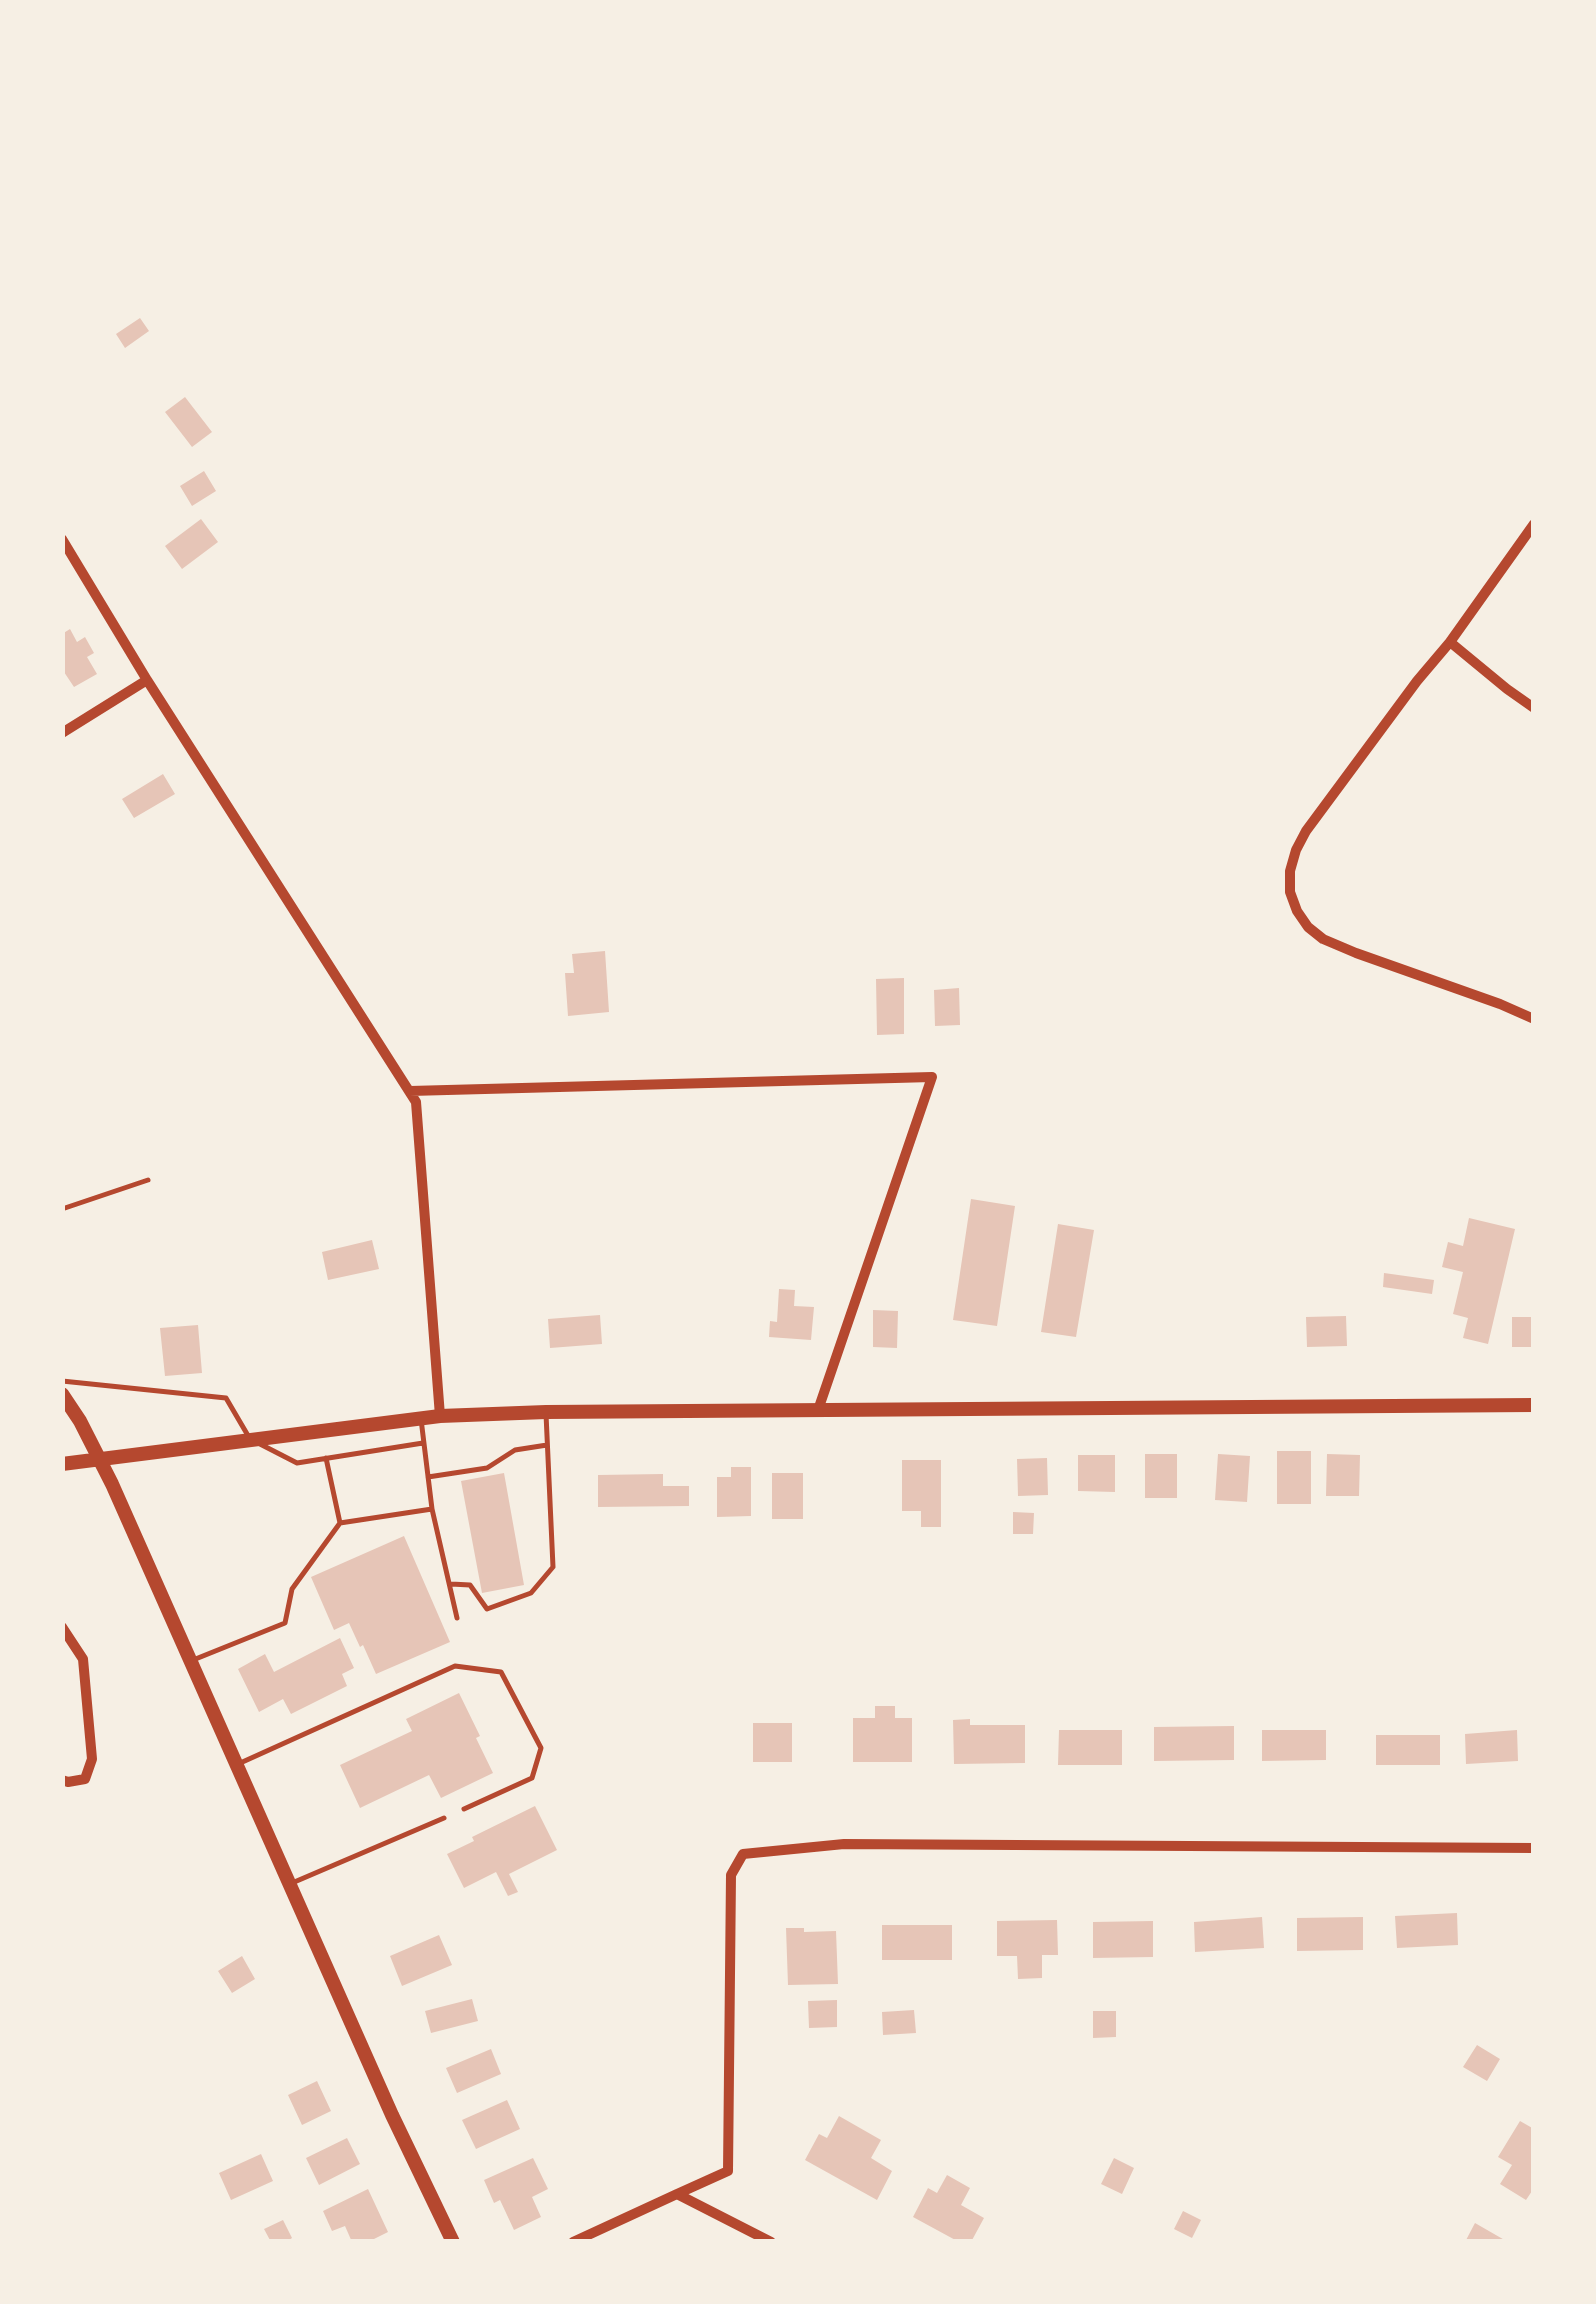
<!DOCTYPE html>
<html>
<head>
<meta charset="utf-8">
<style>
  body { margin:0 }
  #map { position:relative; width:1596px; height:2304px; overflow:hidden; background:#f6efe4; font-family:"Public Sans",sans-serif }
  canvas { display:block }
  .frame { position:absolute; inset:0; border:65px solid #f6efe4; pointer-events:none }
</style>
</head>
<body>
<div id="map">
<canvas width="1596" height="2304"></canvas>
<div class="frame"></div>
</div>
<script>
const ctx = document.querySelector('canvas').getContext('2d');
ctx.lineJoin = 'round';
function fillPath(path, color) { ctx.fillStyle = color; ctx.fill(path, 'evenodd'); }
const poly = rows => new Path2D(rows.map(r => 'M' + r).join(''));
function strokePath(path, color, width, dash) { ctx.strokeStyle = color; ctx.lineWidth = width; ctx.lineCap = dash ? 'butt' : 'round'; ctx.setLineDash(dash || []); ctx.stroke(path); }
const building = poly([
  [140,318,149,331,125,348,116,334],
  [185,397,212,432,192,447,165,412],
  [204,471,216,491,192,506,180,486],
  [201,519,218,542,182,569,165,546],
  [70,629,77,642,85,637,94,653,87,657,97,674,74,687,62,669,62,634],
  [163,774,175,794,134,818,122,799],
  [605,951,609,1012,568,1016,565,973,574,973,572,954],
  [904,978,904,1034,877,1035,876,979],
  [959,988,960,1025,935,1026,934,990],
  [971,1199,1015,1206,997,1326,953,1320],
  [1469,1218,1515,1229,1488,1344,1463,1338,1468,1318,1453,1314,1463,1272,1442,1267,1448,1242,1463,1246],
  [1058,1224,1094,1230,1076,1337,1041,1332],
  [372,1240,379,1269,328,1280,322,1252],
  [1384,1273,1434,1280,1432,1294,1383,1287],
  [779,1289,795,1290,794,1306,814,1307,811,1340,769,1337,770,1321,777,1322],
  [873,1310,898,1311,897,1348,873,1347],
  [600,1315,602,1344,550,1348,548,1319],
  [1346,1316,1347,1346,1307,1347,1306,1317],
  [1512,1317,1534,1317,1534,1347,1512,1347],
  [198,1325,202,1373,165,1376,160,1328],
  [1277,1451,1311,1451,1311,1504,1277,1504],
  [1145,1454,1177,1454,1177,1498,1145,1498],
  [1218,1454,1250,1456,1247,1502,1215,1500],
  [1327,1454,1360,1455,1359,1496,1326,1496],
  [1078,1455,1115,1455,1115,1492,1078,1491],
  [1047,1458,1048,1495,1018,1496,1017,1459],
  [902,1460,941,1460,941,1527,921,1527,921,1511,902,1511],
  [731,1467,751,1467,751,1516,717,1517,717,1477,731,1477],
  [504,1473,524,1585,482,1593,461,1481],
  [772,1473,803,1473,803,1519,772,1519],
  [663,1474,663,1486,689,1486,689,1506,598,1507,598,1475],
  [1013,1512,1034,1513,1033,1534,1013,1534],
  [404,1536,450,1642,376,1674,363,1645,360,1647,349,1623,334,1630,311,1577],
  [340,1638,354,1668,342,1674,347,1686,291,1714,283,1699,259,1712,238,1669,265,1654,274,1672],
  [459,1693,480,1736,476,1738,493,1773,441,1798,429,1775,360,1808,340,1765,412,1731,406,1719],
  [875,1706,895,1706,895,1718,912,1718,912,1762,853,1762,853,1718,875,1718],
  [970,1719,970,1725,1025,1725,1025,1763,954,1764,953,1720],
  [753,1723,792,1723,792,1762,753,1762],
  [1234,1726,1234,1760,1154,1761,1154,1727],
  [1059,1730,1122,1730,1122,1765,1058,1765],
  [1262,1730,1326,1730,1326,1760,1262,1761],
  [1517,1730,1518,1761,1466,1764,1465,1734],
  [1376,1735,1440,1735,1440,1765,1376,1765],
  [535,1806,557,1850,509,1874,518,1892,508,1896,496,1872,464,1888,447,1854,474,1841,472,1837],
  [1457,1913,1458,1945,1397,1948,1395,1916],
  [1262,1917,1264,1948,1195,1952,1194,1922],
  [1363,1917,1363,1950,1297,1951,1297,1918],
  [1057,1920,1058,1955,1042,1955,1042,1978,1018,1979,1017,1956,997,1956,997,1921],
  [1153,1921,1153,1957,1093,1958,1093,1922],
  [882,1925,952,1925,952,1960,882,1960],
  [786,1928,804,1928,804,1932,836,1931,838,1984,788,1985],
  [439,1935,452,1965,402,1986,390,1956],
  [242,1956,255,1979,232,1993,218,1971],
  [472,1999,478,2021,431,2033,425,2011],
  [837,2000,837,2027,809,2028,808,2001],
  [914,2010,916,2033,883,2035,882,2012],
  [1093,2011,1116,2011,1116,2037,1093,2038],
  [1477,2045,1500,2059,1487,2081,1463,2067],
  [491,2049,501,2074,457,2093,446,2068],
  [317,2081,331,2111,302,2125,288,2095],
  [507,2100,520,2129,476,2149,462,2120],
  [839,2116,881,2140,871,2158,892,2171,877,2200,805,2160,819,2134,827,2138],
  [1520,2121,1534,2129,1534,2188,1526,2200,1500,2184,1512,2165,1498,2157],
  [347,2138,360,2164,319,2185,306,2158],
  [261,2154,273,2181,231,2200,219,2173],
  [533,2158,548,2189,532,2197,541,2217,514,2230,500,2200,494,2203,484,2180],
  [1114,2158,1134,2168,1122,2194,1101,2184],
  [947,2175,970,2188,961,2205,984,2218,971,2242,959,2242,913,2217,928,2188,937,2193],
  [368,2189,388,2232,368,2242,352,2242,345,2226,332,2231,323,2211],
  [1183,2211,1201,2220,1192,2238,1174,2229],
  [283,2220,292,2238,286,2242,271,2242,264,2229],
  [1475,2223,1508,2242,1465,2242]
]);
const service = poly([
  [62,1209,148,1180],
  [62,1381,226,1398,250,1439],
  [260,1444,297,1463,423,1443],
  [326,1458,340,1523],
  [428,1477,487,1468,515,1450,547,1445],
  [432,1509,457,1618],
  [451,1584,470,1585,487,1609,531,1593,553,1567,546,1414],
  [193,1660,285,1623,292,1589,340,1523,432,1509,421,1419],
  [238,1764,455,1666,501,1672,541,1748,532,1778,464,1809],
  [292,1883,444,1818]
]);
const minor = poly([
  [1534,524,1450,642,1417,681,1306,831,1296,850,1290,871,1290,892,1297,911,1308,927,1323,939,1356,953,1500,1004,1534,1019],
  [62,539,147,680,416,1102,440,1416],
  [1450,642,1507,689,1534,708],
  [62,733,147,680],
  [410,1091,932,1077,818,1410],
  [62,1627,83,1659,92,1759,85,1779,68,1782,62,1780],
  [677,2194,728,2171,731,1875,743,1854,844,1844,1534,1848],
  [573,2242,677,2194,771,2242]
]);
const tertiary = poly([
  [62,1394,80,1421,112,1484,392,2115,453,2242],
  [62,1464,440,1416,546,1412,1534,1405]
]);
fillPath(building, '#e6c5b7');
strokePath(service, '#b5482f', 5);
strokePath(minor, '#b5482f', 10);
strokePath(tertiary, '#b5482f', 14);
</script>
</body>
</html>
